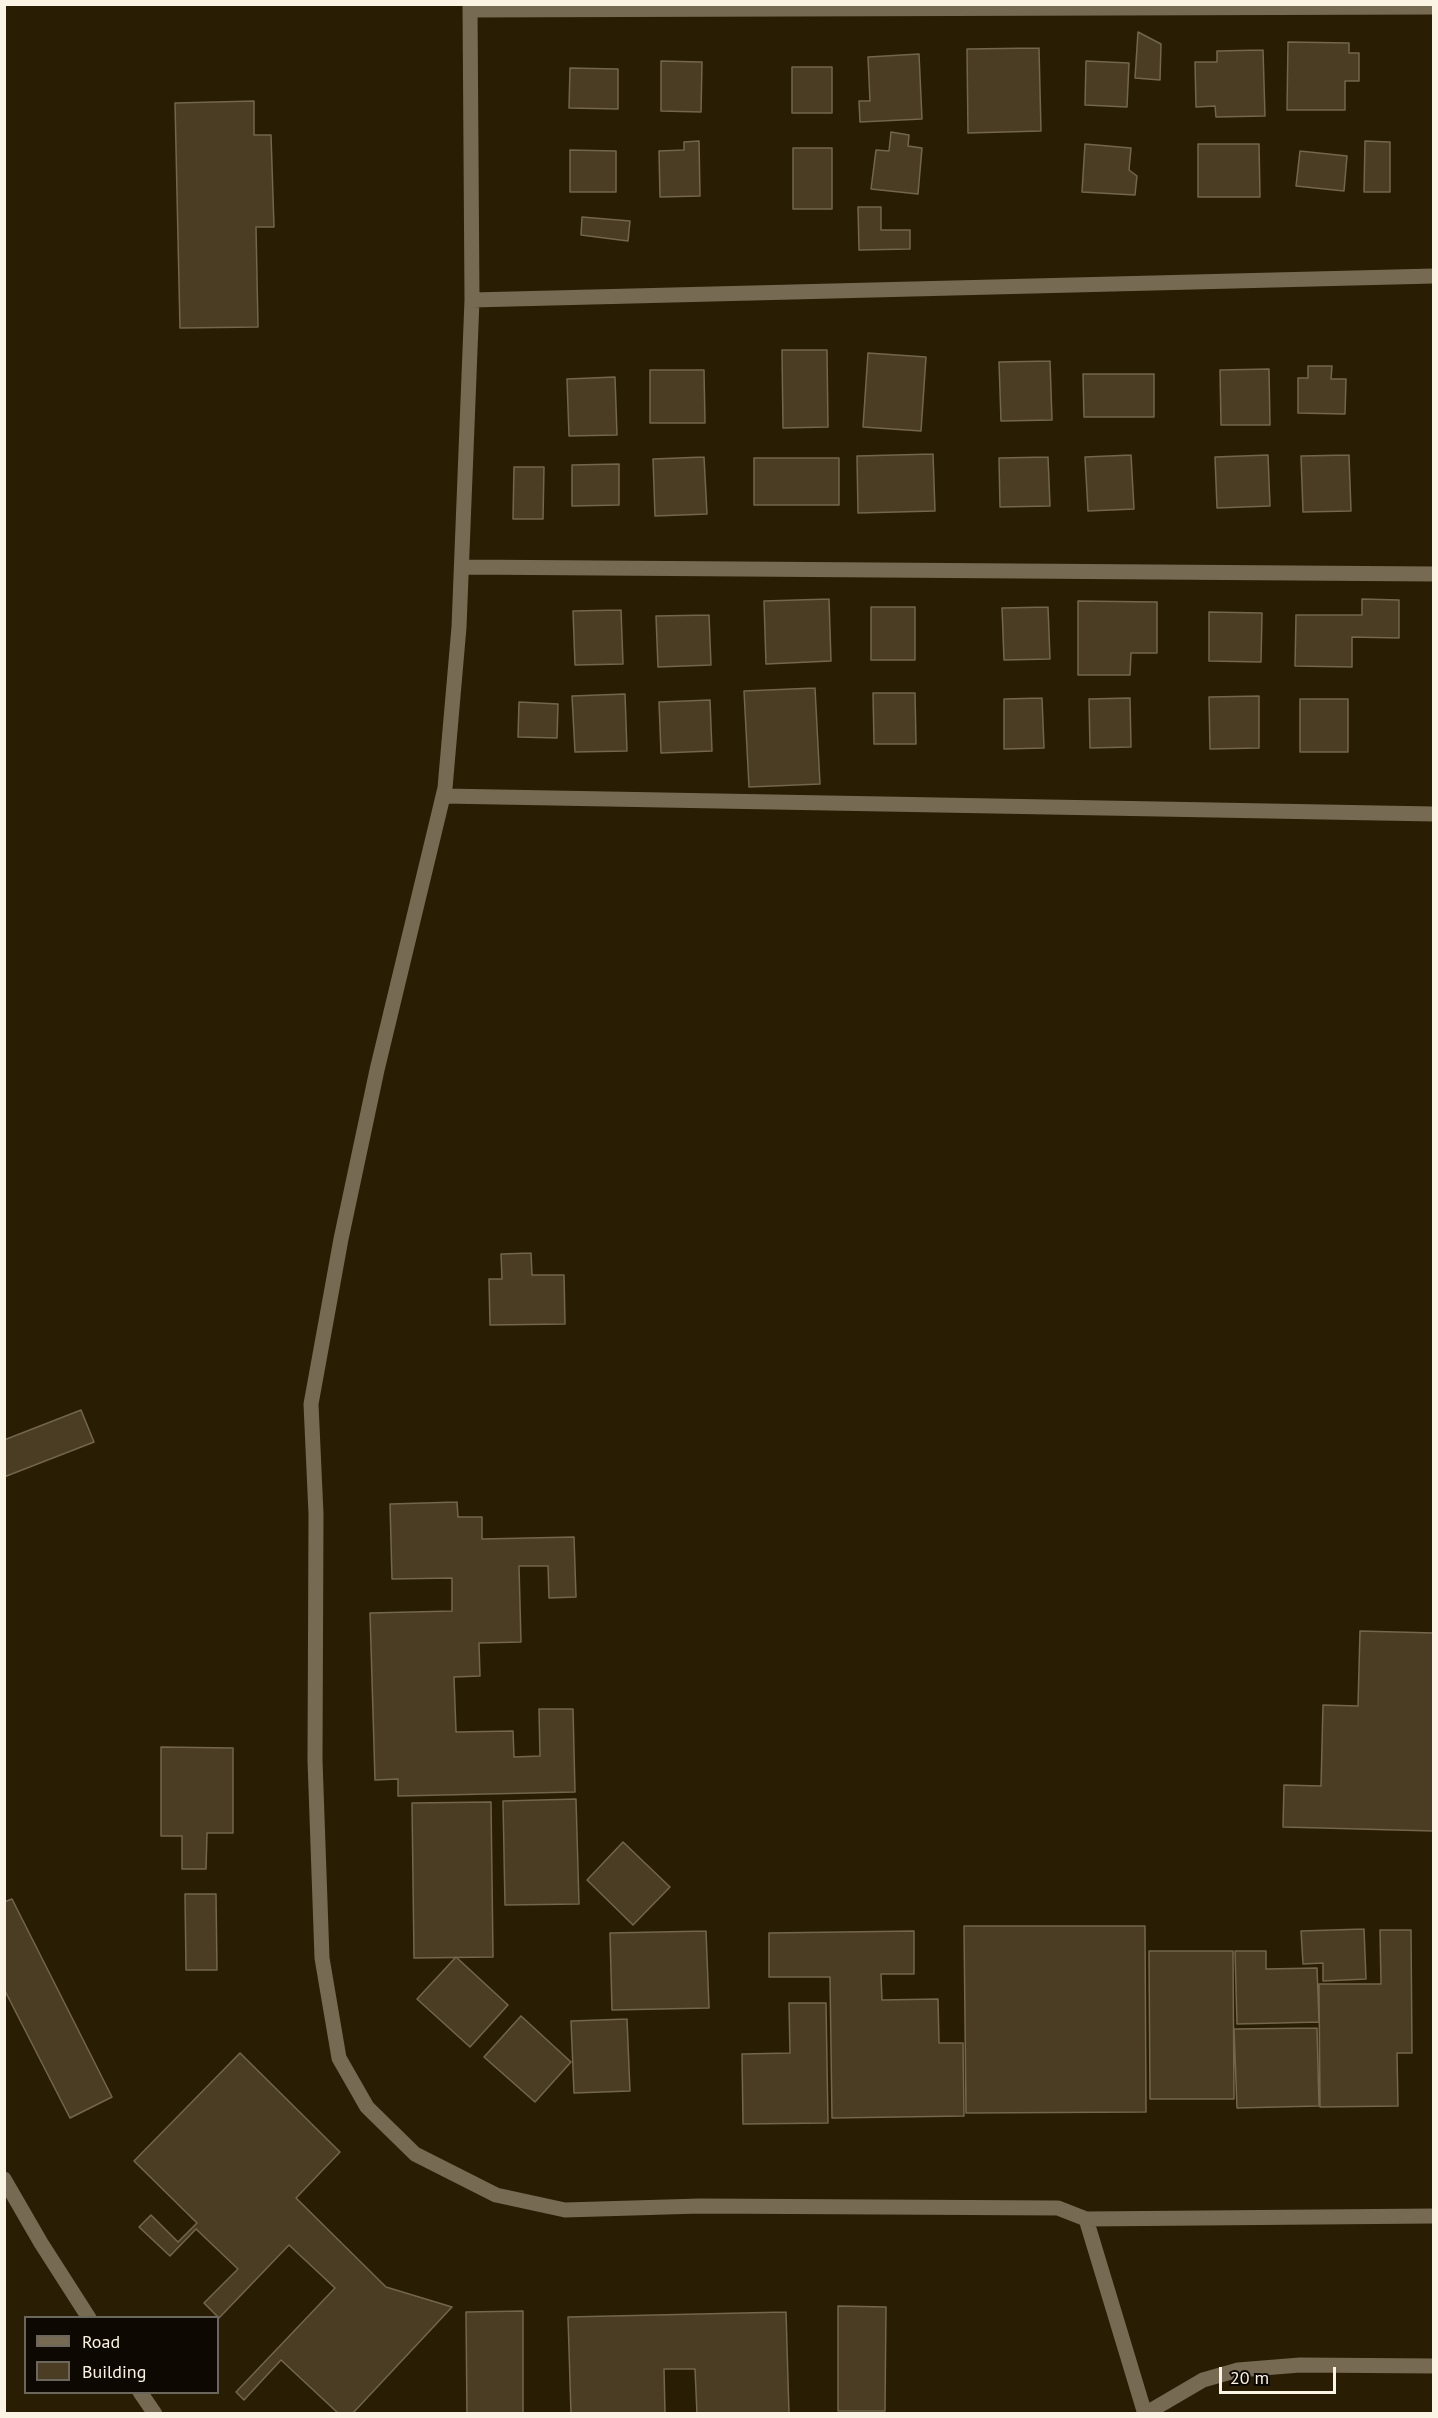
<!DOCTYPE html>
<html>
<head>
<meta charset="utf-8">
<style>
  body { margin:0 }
  #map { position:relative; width:1438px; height:2418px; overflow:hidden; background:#291e04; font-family:"PT Sans",sans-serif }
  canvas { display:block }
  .frame { position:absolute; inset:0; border:6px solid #fbf4e4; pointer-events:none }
  .legend { position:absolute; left:24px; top:2316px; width:195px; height:78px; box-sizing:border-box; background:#0d0902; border:2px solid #6c675c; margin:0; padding:8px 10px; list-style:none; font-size:18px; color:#fbf4e4 }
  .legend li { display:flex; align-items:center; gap:12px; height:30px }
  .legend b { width:30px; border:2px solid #6c675c }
  .scale { position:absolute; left:1219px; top:2367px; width:117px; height:27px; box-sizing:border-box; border:3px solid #fbf4e4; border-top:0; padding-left:8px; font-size:18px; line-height:21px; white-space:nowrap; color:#fbf4e4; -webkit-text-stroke:4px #0d0902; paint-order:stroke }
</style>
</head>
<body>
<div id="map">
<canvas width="1438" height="2418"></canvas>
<div class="frame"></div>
<ul class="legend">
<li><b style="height:8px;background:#766a52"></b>Road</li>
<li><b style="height:16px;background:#4a3d23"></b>Building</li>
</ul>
<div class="scale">20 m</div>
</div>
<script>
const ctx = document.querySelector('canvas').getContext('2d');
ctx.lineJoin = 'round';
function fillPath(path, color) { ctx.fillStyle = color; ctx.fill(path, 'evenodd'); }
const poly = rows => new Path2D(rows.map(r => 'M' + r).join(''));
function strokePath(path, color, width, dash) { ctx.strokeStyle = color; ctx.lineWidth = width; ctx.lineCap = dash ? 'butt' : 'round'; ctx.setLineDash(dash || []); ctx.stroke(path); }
const building = poly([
  [1138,32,1161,44,1160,80,1135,78,1138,32],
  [1288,42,1349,43,1349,53,1359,53,1359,81,1345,81,1345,110,1287,110,1288,42],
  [1039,48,1041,131,968,133,967,49,1039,48],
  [1263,50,1265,116,1216,117,1215,106,1196,107,1195,62,1217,62,1217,51,1263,50],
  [919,54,922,119,860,122,859,101,870,101,868,57,919,54],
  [661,61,702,62,701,112,661,111,661,61],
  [1086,61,1129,63,1127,107,1085,105,1086,61],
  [792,67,832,67,832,113,792,113,792,67],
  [570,68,618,69,618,109,569,108,570,68],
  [254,101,254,135,271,135,274,227,256,227,258,327,180,328,175,103,254,101],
  [891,132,909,135,908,146,922,148,918,194,871,189,876,150,889,151,891,132],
  [699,141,700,196,660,197,659,151,684,150,684,142,699,141],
  [1365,141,1390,142,1390,192,1364,192,1365,141],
  [1085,144,1131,148,1129,170,1137,176,1135,195,1082,192,1085,144],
  [1198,144,1259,144,1260,197,1198,197,1198,144],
  [793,148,832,148,832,209,793,209,793,148],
  [570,150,616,151,616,192,570,192,570,150],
  [1300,151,1347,156,1344,191,1296,186,1300,151],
  [858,207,881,207,881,230,910,230,910,249,859,250,858,207],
  [582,217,630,221,628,241,581,235,582,217],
  [782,350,827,350,828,427,783,428,782,350],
  [868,353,926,357,921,431,863,427,868,353],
  [1050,361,1052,420,1001,421,999,362,1050,361],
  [1308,366,1332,366,1331,379,1346,379,1345,414,1298,413,1298,378,1308,378,1308,366],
  [1269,369,1270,425,1221,425,1220,370,1269,369],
  [650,370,704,370,705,423,650,423,650,370],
  [1083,374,1154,374,1154,417,1084,417,1083,374],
  [615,377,617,435,569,436,567,379,615,377],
  [933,454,935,511,858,513,857,456,933,454],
  [1131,455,1134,509,1088,511,1085,457,1131,455],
  [1268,455,1270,506,1217,508,1215,457,1268,455],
  [1349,455,1351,511,1303,512,1301,456,1349,455],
  [704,457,707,514,655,516,653,459,704,457],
  [1048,457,1050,506,1000,507,999,458,1048,457],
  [754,458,839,458,839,505,754,505,754,458],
  [619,464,619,505,572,506,572,465,619,464],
  [514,467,544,467,543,519,513,519,514,467],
  [829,599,831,661,766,664,764,601,829,599],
  [1362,599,1399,600,1399,638,1352,637,1352,667,1295,666,1296,615,1362,615,1362,599],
  [1078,601,1157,602,1157,653,1131,653,1130,675,1078,675,1078,601],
  [871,607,915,607,915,660,871,660,871,607],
  [1048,607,1050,659,1004,660,1002,608,1048,607],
  [621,610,623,664,575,665,573,611,621,610],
  [1209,612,1262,613,1261,662,1209,661,1209,612],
  [709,615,711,665,658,667,656,616,709,615],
  [815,688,820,784,749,787,744,691,815,688],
  [873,693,915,693,916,744,874,744,873,693],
  [625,694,627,751,575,752,572,696,625,694],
  [1259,696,1259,748,1210,749,1209,697,1259,696],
  [1042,698,1044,748,1004,749,1004,699,1042,698],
  [1130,698,1131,747,1090,748,1089,699,1130,698],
  [1300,699,1348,699,1348,752,1300,752,1300,699],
  [710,700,712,751,661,753,659,702,710,700],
  [519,702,558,704,557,738,518,737,519,702],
  [531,1253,532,1275,564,1275,565,1324,490,1325,489,1279,502,1279,501,1254,531,1253],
  [81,1410,94,1442,4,1477,4,1440,81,1410],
  [457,1502,458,1517,482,1517,482,1539,574,1537,576,1597,549,1598,548,1566,519,1566,521,1642,479,1643,480,1676,454,1677,456,1732,513,1731,514,1757,540,1756,539,1709,573,1709,575,1792,398,1796,398,1779,375,1780,370,1613,452,1611,452,1578,392,1579,390,1504,457,1502],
  [1360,1631,1434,1633,1434,1831,1283,1827,1284,1785,1321,1786,1323,1705,1358,1706,1360,1631],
  [161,1747,233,1748,233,1833,207,1833,206,1869,182,1869,182,1836,161,1836,161,1747],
  [576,1799,579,1904,505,1905,503,1801,576,1799],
  [491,1802,493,1957,414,1958,412,1803,491,1802],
  [623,1842,670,1887,633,1925,587,1880,623,1842],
  [185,1894,216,1894,217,1970,186,1970,185,1894],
  [12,1899,112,2097,70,2118,4,1989,4,1902,12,1899],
  [964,1926,1145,1926,1146,2112,966,2113,964,1926],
  [1364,1929,1366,1979,1323,1981,1323,1963,1303,1964,1301,1931,1364,1929],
  [1380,1930,1411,1930,1412,2053,1397,2053,1398,2106,1320,2107,1319,1984,1381,1984,1380,1930],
  [706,1931,709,2008,612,2010,610,1933,706,1931],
  [914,1931,914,1974,881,1974,882,2000,938,1999,939,2043,963,2043,964,2116,832,2118,830,1977,769,1977,769,1933,914,1931],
  [1149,1951,1233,1951,1234,2099,1150,2099,1149,1951],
  [1235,1951,1266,1951,1266,1969,1317,1968,1319,2022,1237,2024,1235,1951],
  [456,1957,508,2005,470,2047,417,1999,456,1957],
  [789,2003,826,2003,828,2123,743,2124,742,2054,790,2053,789,2003],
  [521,2016,571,2062,535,2102,484,2057,521,2016],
  [627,2019,630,2091,574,2093,571,2021,627,2019],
  [1317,2028,1319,2106,1237,2108,1234,2029,1317,2028],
  [240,2053,340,2152,296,2198,386,2287,452,2307,352,2414,339,2414,281,2360,244,2400,236,2392,335,2288,289,2245,219,2318,204,2303,238,2269,196,2229,170,2256,139,2227,151,2215,178,2242,197,2223,134,2161,240,2053],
  [838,2306,886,2307,885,2411,838,2411,838,2306],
  [523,2311,523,2414,467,2414,466,2312,523,2311],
  [786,2312,789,2414,697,2414,695,2369,664,2369,665,2414,571,2414,568,2317,786,2312]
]);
const minor = poly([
  [470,4,472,300,459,627,445,788,377,1070,341,1239,311,1404,316,1514,315,1760,322,1958,339,2058,367,2107,415,2154,496,2195,565,2210,700,2206,1058,2208,1086,2219,1145,2414,1203,2380,1238,2370,1300,2365,1434,2366],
  [470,10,1434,7],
  [472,300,1434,276],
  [462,567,1434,574],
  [443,796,1434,814],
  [4,2179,41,2243,89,2318],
  [1086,2219,1434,2216],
  [140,2392,155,2414]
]);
fillPath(building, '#4a3d23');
strokePath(building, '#73664b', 1.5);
strokePath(minor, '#766a52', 15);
</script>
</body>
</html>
